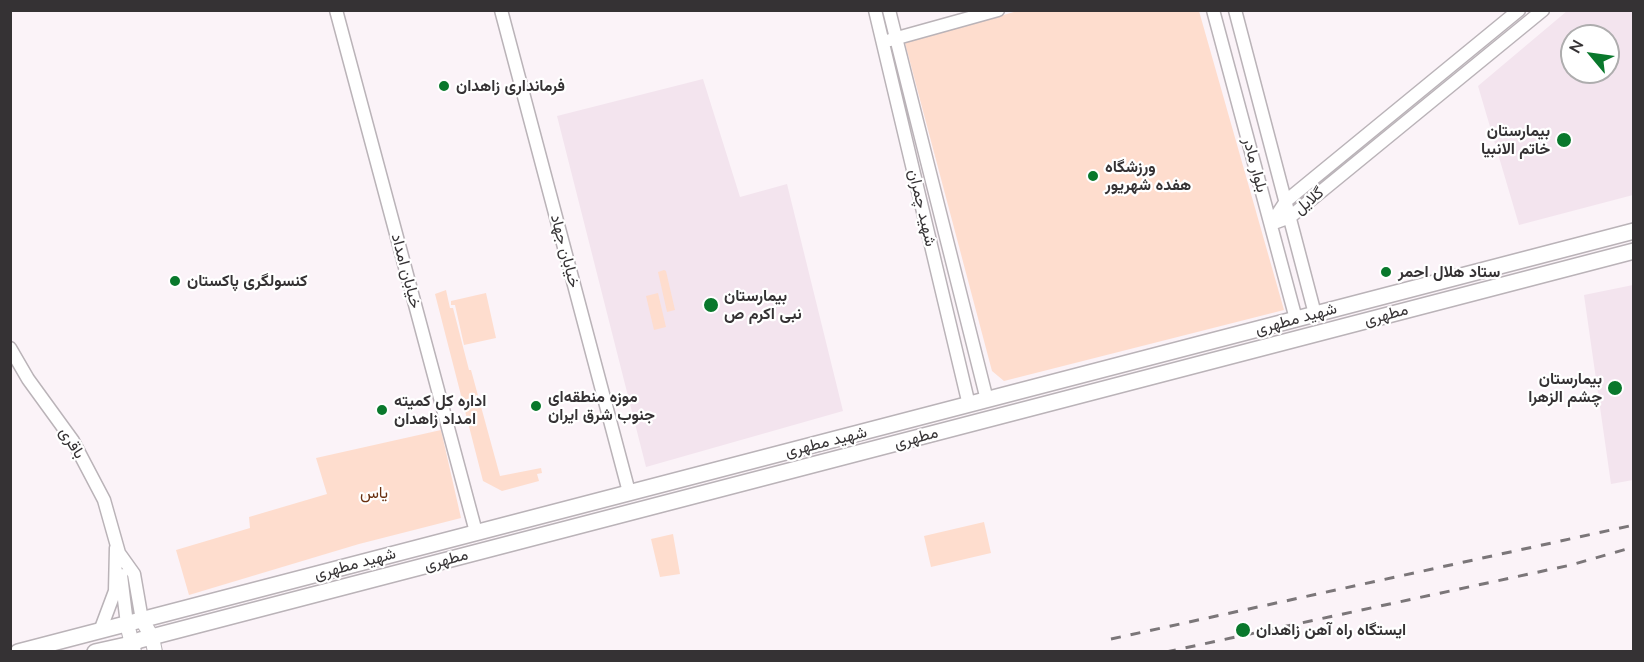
<!DOCTYPE html>
<html>
<head>
<meta charset="utf-8">
<style>
  body { margin:0 }
  #map { position:relative; width:1644px; height:662px; overflow:hidden; background:#fbf3f8; font-family:Mulish,sans-serif }
  canvas { display:block }
  .frame { position:absolute; inset:0; border:12px solid #353234; pointer-events:none }
  .north { position:absolute; left:1560px; top:24px; width:60px; height:60px; box-sizing:border-box; background:#fff; border:2px solid #aeadae; border-radius:50%; rotate:299deg; font-size:16px; font-weight:700; line-height:24px; text-align:center; color:#353234 }
  .north::after { content:''; display:block; margin:auto; width:21px; height:27px; background:#09782c; clip-path:polygon(50% 0,100% 100%,50% 72%,0 100%) }
</style>
</head>
<body>
<div id="map">
<canvas width="1644" height="662"></canvas>
<div class="frame"></div>
<div class="north">N</div>
</div>
<script>
const ctx = document.querySelector('canvas').getContext('2d');
ctx.lineJoin = 'round';
function fillPath(path, color) { ctx.fillStyle = color; ctx.fill(path, 'evenodd'); }
const poly = rows => new Path2D(rows.map(r => 'M' + r).join(''));
function strokePath(path, color, width, dash) { ctx.strokeStyle = color; ctx.lineWidth = width; ctx.lineCap = dash ? 'butt' : 'round'; ctx.setLineDash(dash || []); ctx.stroke(path); }
function write(font, color, halo, rows, align = 'center') {
  ctx.font = font + ' Mulish,Vazirmatn,sans-serif'; ctx.lineWidth = 4.5; ctx.setLineDash([]); ctx.textBaseline = 'middle'; ctx.strokeStyle = halo; ctx.fillStyle = color; for (const [text, x, y, turn = 0] of rows) {
    ctx.save(); ctx.translate(x, y); ctx.rotate((+turn || 0) * Math.PI / 180); ctx.textAlign = isNaN(turn) ? turn : align; if (halo) ctx.strokeText(text, 0, 0); ctx.fillText(text, 0, 0); ctx.restore();
  }
}
const built = poly([
  [1567,11,1633,11,1633,195,1519,225,1478,86],
  [1572,36,1608,36,1608,72,1572,72],
  [703,79,740,197,787,184,843,411,646,467,557,116],
  [1633,285,1633,480,1611,484,1584,295]
]);
const green = poly([
  [1021,10,1199,11,1284,310,1004,381,992,371,905,43],
  [664,270,666,271,675,310,667,312,658,272],
  [446,290,450,308,453,308,469,370,471,370,500,476,541,468,542,473,537,474,539,481,502,491,483,481,435,294],
  [486,293,496,338,464,345,455,305,451,305,451,301],
  [658,293,666,327,654,330,646,296],
  [441,430,461,518,359,544,189,595,176,550,250,528,249,517,327,494,316,458],
  [984,522,991,553,931,567,924,536],
  [673,534,680,574,660,577,651,539]
]);
const tertiary = poly([
  [336,10,476,532],
  [501,10,629,492],
  [875,10,969,405],
  [889,10,987,400],
  [1213,10,1296,319],
  [1235,10,1315,314],
  [890,40,998,10],
  [1271,224,1290,217,1543,10],
  [1271,224,1286,201,1519,10],
  [10,348,28,379,73,441,104,500,119,553,134,574,142,620],
  [121,575,127,624],
  [100,631,115,591,116,548]
]);
const secondary = poly([
  [142,620,152,637,155,652],
  [127,624,134,652]
]);
const primary = poly([
  [18,652,1634,231],
  [95,652,131,644,140,640,1634,251]
]);
const rail = poly([
  [1111,639,1634,525],
  [1166,652,1571,565,1634,547]
]);
const markers = [
  [444,86,6,"#09782c"],
  [1564,140,8,"#09782c"],
  [1093,176,6,"#09782c"],
  [1386,272,6,"#09782c"],
  [175,281,6,"#09782c"],
  [711,305,8,"#09782c"],
  [1615,388,8,"#09782c"],
  [536,406,6,"#09782c"],
  [382,410,6,"#09782c"],
  [1243,630,8,"#09782c"]
];
const poiNames = [
  ["فرمانداری زاهدان",456,86],
  ["بیمارستان",1550,131,"right"],
  ["خاتم الانبیا",1550,149,"right"],
  ["ورزشگاه",1105,167],
  ["هفده شهریور",1105,185],
  ["ستاد هلال احمر",1398,272],
  ["کنسولگری پاکستان",187,281],
  ["بیمارستان",724,296],
  ["نبی اکرم ص",724,314],
  ["بیمارستان",1602,379,"right"],
  ["چشم الزهرا",1602,397,"right"],
  ["موزه منطقه‌ای",548,397],
  ["جنوب شرق ایران",548,415],
  ["اداره کل کمیته",394,401],
  ["امداد زاهدان",394,419],
  ["ایستگاه راه آهن زاهدان",1256,630]
];
const streetNames = [
  ["بلوار مادر",1255,165,75],
  ["گلایل",1309,201,-39],
  ["شهید چمران",922,208,77],
  ["خیابان جهاد",565,251,75],
  ["خیابان امداد",406,271,75],
  ["مطهری",1386,315,-15],
  ["شهید مطهری",1296,319,-15],
  ["مطهری",916,438,-15],
  ["شهید مطهری",826,442,-14],
  ["باقری",72,443,58],
  ["مطهری",446,560,-15],
  ["شهید مطهری",355,564,-15]
];
const parkNames = [
  ["یاس",374,493]
];
fillPath(built, '#f3e4ee');
fillPath(green, '#feddce');
strokePath(tertiary, '#bab3b8', 15);
strokePath(secondary, '#bab3b8', 16);
strokePath(primary, '#bab3b8', 18);
strokePath(tertiary, '#fff', 12);
strokePath(secondary, '#fff', 14);
strokePath(primary, '#fff', 15);
strokePath(rail, '#7b7679', 3, [10, 10]);
for (const [x, y, r, color] of markers) { const dot = new Path2D(); dot.arc(x, y, r, 0, 2 * Math.PI); ctx.fillStyle = color; ctx.fill(dot); strokePath(dot, '#fff', 2); }
write('bold 16px', '#353234', '#fff', poiNames, 'left');
write('16px', '#353234', '#fff', streetNames);
write('16px', '#693010', '#fff', parkNames);
</script>
</body>
</html>
